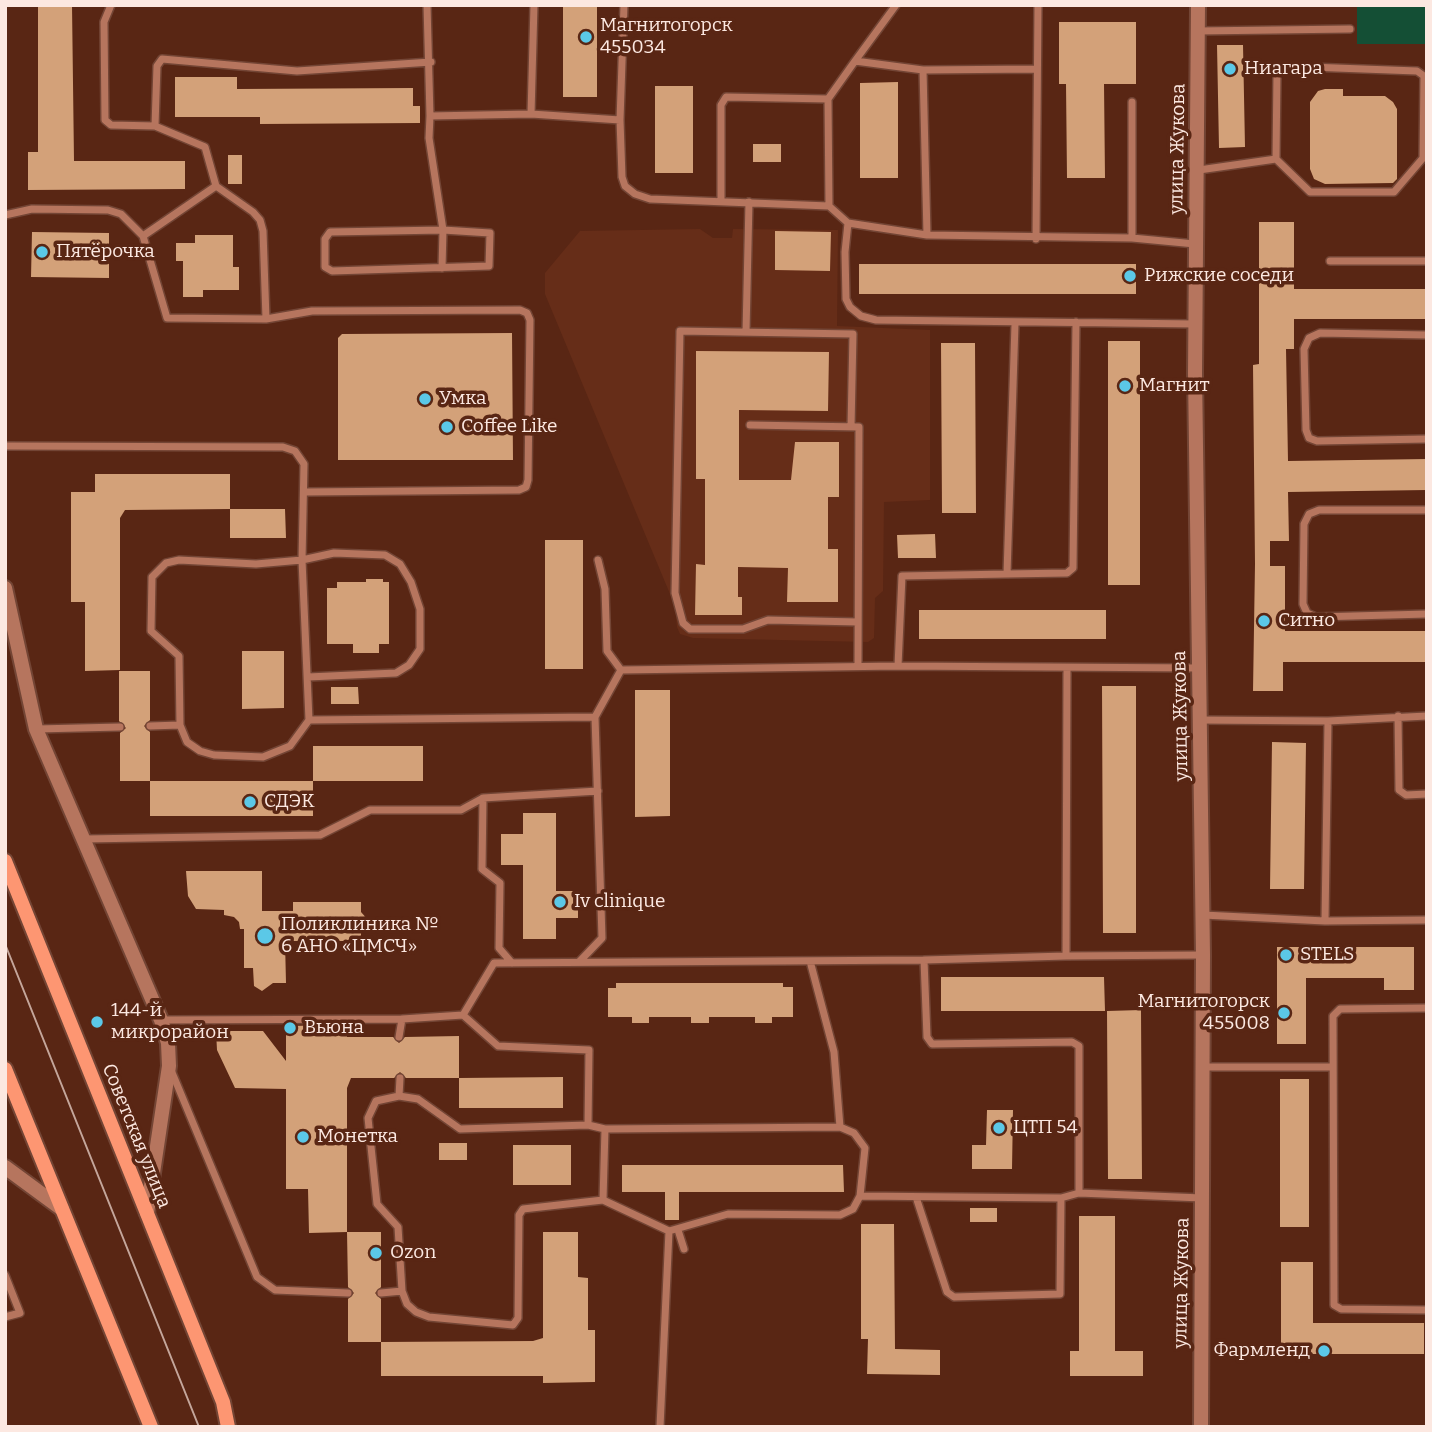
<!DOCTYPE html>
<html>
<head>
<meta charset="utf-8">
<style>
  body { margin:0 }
  #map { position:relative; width:1432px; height:1432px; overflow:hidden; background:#592614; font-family:Bitter,serif }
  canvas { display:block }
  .frame { position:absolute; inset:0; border:7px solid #fce8e1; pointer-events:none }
</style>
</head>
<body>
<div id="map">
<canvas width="1432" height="1432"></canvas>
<div class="frame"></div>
</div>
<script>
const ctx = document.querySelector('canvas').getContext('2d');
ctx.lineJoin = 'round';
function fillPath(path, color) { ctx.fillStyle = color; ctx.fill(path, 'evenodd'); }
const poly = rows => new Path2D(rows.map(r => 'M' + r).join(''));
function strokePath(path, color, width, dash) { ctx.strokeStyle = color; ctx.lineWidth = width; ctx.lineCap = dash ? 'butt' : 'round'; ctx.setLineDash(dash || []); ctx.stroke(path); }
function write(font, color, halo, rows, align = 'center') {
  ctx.font = font + ' Bitter,serif'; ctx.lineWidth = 7; ctx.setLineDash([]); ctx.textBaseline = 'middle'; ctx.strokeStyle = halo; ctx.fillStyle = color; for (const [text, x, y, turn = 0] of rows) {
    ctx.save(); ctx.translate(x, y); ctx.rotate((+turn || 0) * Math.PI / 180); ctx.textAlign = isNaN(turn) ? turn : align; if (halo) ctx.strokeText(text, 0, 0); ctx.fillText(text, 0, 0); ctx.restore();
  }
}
const built = poly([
  [700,229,713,238,732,238,733,229,838,230,837,326,930,330,930,500,884,502,883,591,875,598,874,638,868,642,693,638,680,634,677,627,675,606,545,294,545,273,580,231]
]);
const green = poly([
  [1357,5,1427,5,1427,44,1357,44]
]);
const building = poly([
  [38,5,72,5,74,161,185,161,185,189,28,190,28,152,38,152],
  [563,5,597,5,597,97,563,97],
  [1059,22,1136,22,1136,84,1104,84,1105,178,1067,178,1066,84,1059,84],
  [1217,45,1243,45,1245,147,1219,148],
  [175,77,237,77,237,89,413,88,413,106,420,106,420,123,260,124,260,117,175,117],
  [898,82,898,178,860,178,860,83],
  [655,86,693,86,693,173,655,173],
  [1325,89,1343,89,1343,96,1385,96,1393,102,1397,109,1397,179,1393,183,1325,184,1314,179,1310,169,1310,102,1318,91],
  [753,144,781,144,781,162,753,162],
  [228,155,242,155,242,184,228,184],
  [1259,222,1294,222,1294,289,1427,289,1427,319,1294,319,1294,349,1286,349,1288,461,1427,459,1427,490,1288,492,1289,541,1270,541,1270,566,1285,566,1285,631,1427,631,1427,662,1283,662,1283,691,1253,691,1255,564,1253,365,1259,364],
  [775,231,831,232,830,271,775,270],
  [32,232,109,233,109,278,31,277],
  [195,235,233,235,233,267,239,267,239,290,203,290,203,297,183,297,183,261,176,261,176,243,195,243],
  [859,264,1136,264,1136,294,859,294],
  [512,333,513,460,338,460,338,338,342,334],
  [1108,341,1140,341,1140,585,1108,585],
  [941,343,975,343,976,513,942,513],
  [696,351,829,352,828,411,739,410,739,480,791,480,795,442,839,442,839,497,828,497,828,549,838,549,838,602,787,602,788,568,738,567,738,597,742,597,742,615,695,615,696,564,705,565,705,479,696,479],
  [95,474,230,474,230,509,125,510,120,518,120,670,85,671,85,602,71,602,71,492,95,492],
  [230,509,285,509,286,538,230,538],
  [935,534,936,558,898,558,897,535],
  [545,540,583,540,583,669,545,669],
  [366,579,383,579,383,582,389,582,389,644,379,644,379,653,353,653,353,644,327,644,327,588,337,588,337,582,366,582],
  [919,610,1106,610,1106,639,919,639],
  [242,651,284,651,284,708,242,709],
  [119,671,150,671,150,720,144,726,150,732,150,781,120,781,120,733,126,728,119,721],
  [1102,686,1136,686,1136,933,1103,933],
  [331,687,358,687,359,704,331,704],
  [635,690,670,690,670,816,635,817],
  [1272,742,1306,743,1304,889,1270,889],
  [313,746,423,746,423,781,313,781],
  [150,781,313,781,313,816,150,816],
  [523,813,556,813,556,891,578,891,578,918,556,918,556,939,523,939,523,865,501,865,501,834,523,834],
  [186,871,262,871,262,911,293,911,293,902,361,902,361,912,369,921,367,927,361,929,361,941,285,941,286,983,273,983,262,991,254,986,253,968,244,968,244,929,240,929,239,922,234,917,224,915,224,910,196,909,188,896],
  [1277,947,1414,947,1414,990,1384,990,1384,978,1306,978,1306,1044,1277,1044],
  [941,977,1104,977,1105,1011,941,1011],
  [616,983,783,983,783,987,793,987,793,1017,772,1017,772,1023,755,1023,755,1017,709,1017,709,1023,691,1023,691,1017,649,1017,649,1023,632,1023,632,1017,608,1017,608,988,616,988],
  [1141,1010,1142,1179,1108,1179,1107,1011],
  [347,1025,347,1037,393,1037,399,1043,405,1037,459,1036,459,1078,406,1078,400,1072,394,1078,351,1078,347,1088,347,1232,309,1233,308,1189,286,1189,286,1089,235,1088,217,1050,216,1031,263,1031,286,1061,286,1026],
  [563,1077,563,1108,459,1108,459,1078],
  [1280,1079,1309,1079,1309,1227,1280,1227],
  [987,1110,1013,1110,1012,1169,972,1169,972,1145,986,1145],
  [439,1143,467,1143,467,1160,439,1160],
  [513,1145,571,1145,571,1185,513,1185],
  [622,1165,843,1165,844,1192,679,1192,679,1220,665,1220,665,1192,622,1192],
  [970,1208,997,1208,997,1222,970,1222],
  [1079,1216,1115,1216,1115,1351,1143,1351,1143,1376,1070,1376,1070,1351,1079,1351],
  [861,1224,894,1224,895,1349,940,1350,940,1375,867,1374,868,1339,861,1339],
  [347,1232,381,1232,381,1287,375,1293,381,1299,381,1342,348,1342,348,1299,354,1293,348,1287],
  [543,1232,578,1232,578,1277,588,1278,588,1330,595,1330,595,1382,543,1383,543,1376,381,1376,381,1342,533,1341,543,1338],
  [1281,1262,1313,1262,1313,1323,1424,1323,1424,1354,1281,1354]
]);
const service = poly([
  [111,5,104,22,105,120,111,125,155,126,205,147,216,186],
  [427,5,430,116,531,114,534,5],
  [1198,31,1350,29],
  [855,61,896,5],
  [923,70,927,235],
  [828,99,829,206,848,223],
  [531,114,620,120,622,177,625,186,635,194,650,199,829,206],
  [430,116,429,138,443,230,442,268],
  [620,120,624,5],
  [155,126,157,66,162,59,297,71,431,62],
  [1199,170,1276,159,1310,192,1394,192,1423,158,1424,76,1417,71,1282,66,1277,73,1276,159],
  [721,200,721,105,726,97,828,99,855,61,923,70,1035,69],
  [5,215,32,209,108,210,121,214,143,236,216,186,253,212,260,220,263,231,266,319,167,318,143,236],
  [443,230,490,233,489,266,332,271,325,267,325,239,330,232,443,230],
  [1132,238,1132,102],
  [1036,239,1038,5],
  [1330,261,1427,261],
  [266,319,312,311,520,310,527,313,530,320,528,480,526,487,519,490,305,492],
  [1015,324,1007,574,1067,573,1073,568,1076,322],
  [1195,324,876,320,861,316,850,307,846,299,845,252,848,223,927,235,1132,238,1195,244],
  [746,332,749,202],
  [1427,335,1320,333,1309,338,1304,349,1306,430,1309,438,1317,441,1427,439],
  [750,425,859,427,858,666],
  [851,427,853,334,680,331,675,593,683,623,690,629,743,629,768,620,858,622],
  [5,446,283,447,295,451,304,464,302,560,334,553,385,555,400,564,411,582,420,609,420,649,409,665,396,673,308,677],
  [1427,510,1319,510,1309,514,1304,524,1303,604,1307,613,1316,617,1427,614],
  [598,560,605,589,607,651,621,670],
  [1007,574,902,576,898,666,1198,668],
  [1067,668,1066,956,1203,955],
  [1398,716,1399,790,1406,795,1427,794],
  [309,720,595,717,621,670,898,666],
  [1200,720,1328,721,1325,921],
  [1328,721,1427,716],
  [150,726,180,725,187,742,200,751,214,755,263,757,290,746,309,720,302,560,256,564,179,560,166,563,152,577,151,631,179,656,180,725],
  [37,729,120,727],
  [483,798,482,869,500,883,499,948,512,963],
  [85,839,320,835,370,810,461,810,483,798,598,791],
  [1203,915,1325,921,1427,920],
  [924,960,927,1037,932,1044,1072,1042,1079,1046,1079,1193,1202,1198],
  [810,961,834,1052,840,1127],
  [579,962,602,938,595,717],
  [1427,1008,1340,1009,1333,1016,1334,1305,1341,1309,1427,1310],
  [463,1015,498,1046,589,1050,588,1125,605,1129],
  [161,1020,402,1019,463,1015,494,963,924,960,1066,956],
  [399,1037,402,1019],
  [1203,1067,1333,1067],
  [171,1070,257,1277,275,1290,348,1293],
  [399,1096,400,1078],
  [916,1197,947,1292,954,1297,1060,1294,1061,1198],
  [603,1200,605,1129,840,1127,854,1133,865,1148,860,1196],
  [678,1230,684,1249],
  [669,1231,728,1214,840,1215,853,1209,860,1196,1061,1198,1079,1193],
  [5,1275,20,1313,5,1317],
  [402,1291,398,1227,377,1204,368,1118,376,1101,399,1096,418,1099,460,1129,588,1125],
  [381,1293,402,1291,407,1304,416,1312,429,1317,513,1325,518,1318,519,1215,523,1209,603,1200,669,1231,660,1427]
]);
const minor = poly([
  [5,588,36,729,161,1020,168,1043,169,1066,147,1213],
  [5,1167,62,1209]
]);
const tertiary = poly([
  [1198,5,1195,373,1203,955,1201,1427]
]);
const secondary = poly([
  [5,861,223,1402,228,1427],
  [5,1069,151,1427]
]);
const tram = poly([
  [5,944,199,1427]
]);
const markers = [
  [586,37,7,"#5bc8e7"],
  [1230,69,7,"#5bc8e7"],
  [42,252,7,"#5bc8e7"],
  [1130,276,7,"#5bc8e7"],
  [1125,386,7,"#5bc8e7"],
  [425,399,7,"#5bc8e7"],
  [447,427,7,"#5bc8e7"],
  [1264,621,7,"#5bc8e7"],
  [250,802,7,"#5bc8e7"],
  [560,902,7,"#5bc8e7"],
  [265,936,9,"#5bc8e7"],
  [1286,955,7,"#5bc8e7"],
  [1284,1013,7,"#5bc8e7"],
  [97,1022,7,"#5bc8e7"],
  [290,1028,7,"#5bc8e7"],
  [999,1128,7,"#5bc8e7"],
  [303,1137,7,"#5bc8e7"],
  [376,1253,7,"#5bc8e7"],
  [1324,1351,7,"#5bc8e7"]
];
const poiNames = [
  ["Магнитогорск",600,26],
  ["455034",600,48],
  ["Ниагара",1244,69],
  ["Пятёрочка",56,252],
  ["Рижские соседи",1144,276],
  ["Магнит",1139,386],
  ["Умка",439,399],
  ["Coffee Like",461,427],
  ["Ситно",1278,621],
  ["СДЭК",264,802],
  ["Iv clinique",574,902],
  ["Поликлиника №",281,925],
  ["6 АНО «ЦМСЧ»",281,947],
  ["STELS",1300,955],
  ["Магнитогорск",1270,1002,"right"],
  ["455008",1270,1024,"right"],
  ["144-й",111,1011],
  ["микрорайон",111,1033],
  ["Вьюна",304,1028],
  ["ЦТП 54",1013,1128],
  ["Монетка",317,1137],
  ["Ozon",390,1253],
  ["Фармленд",1310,1351,"right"]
];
const streetNames = [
  ["улица Жукова",1178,149,-89],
  ["улица Жукова",1181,716,-91],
  ["Советская улица",136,1136,68],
  ["улица Жукова",1182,1283,-89]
];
fillPath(built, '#662d18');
fillPath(green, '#144f35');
fillPath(building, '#d3a179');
strokePath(service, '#734535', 10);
strokePath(minor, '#734535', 18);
strokePath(tertiary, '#734535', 18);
strokePath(secondary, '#734535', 18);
strokePath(service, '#b6755e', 7);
strokePath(minor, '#b6755e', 14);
strokePath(tertiary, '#b6755e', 14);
strokePath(secondary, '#fd9672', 14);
strokePath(tram, '#c4a69b', 2);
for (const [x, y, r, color] of markers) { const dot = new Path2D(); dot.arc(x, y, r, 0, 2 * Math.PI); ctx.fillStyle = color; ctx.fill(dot); strokePath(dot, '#592614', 2.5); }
write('19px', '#fce8e1', '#592614', poiNames, 'left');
write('19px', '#fce8e1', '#592614', streetNames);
</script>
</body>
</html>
